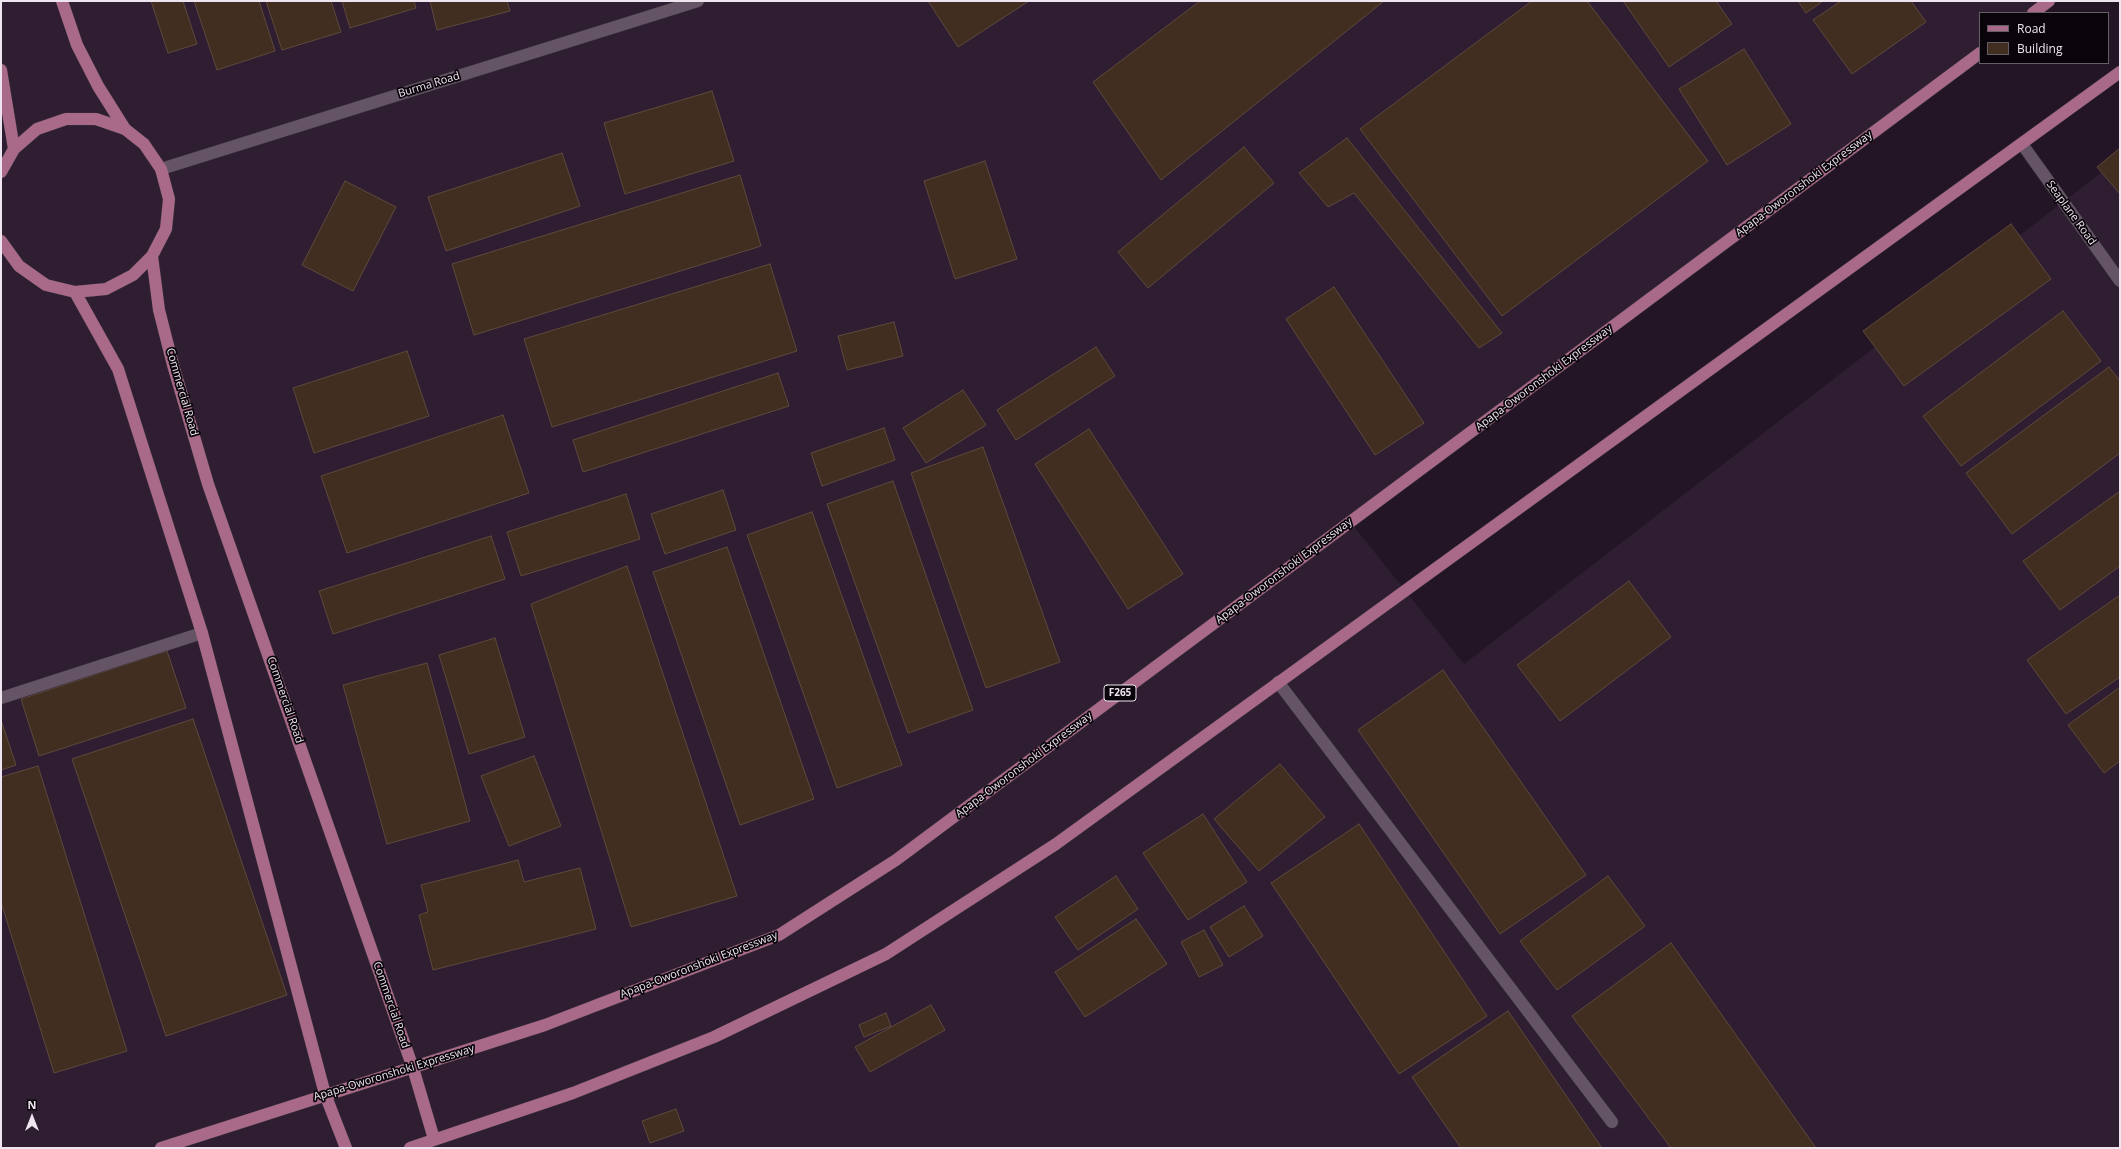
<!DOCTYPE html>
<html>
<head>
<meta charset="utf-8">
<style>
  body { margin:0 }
  #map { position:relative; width:2121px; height:1149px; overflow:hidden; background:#231525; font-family:"Open Sans",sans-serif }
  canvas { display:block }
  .frame { position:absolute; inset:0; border:2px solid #efe5f0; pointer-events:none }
  .legend { position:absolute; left:1979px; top:12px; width:130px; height:52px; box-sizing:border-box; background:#09040a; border:1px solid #655e66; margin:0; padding:5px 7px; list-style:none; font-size:12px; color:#efe5f0 }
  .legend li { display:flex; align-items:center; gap:8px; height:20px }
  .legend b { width:20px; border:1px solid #655e66 }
  .north { position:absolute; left:12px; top:1097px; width:40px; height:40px; -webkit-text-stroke:3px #09040a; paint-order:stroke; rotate:0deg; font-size:11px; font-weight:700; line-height:16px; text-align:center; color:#efe5f0 }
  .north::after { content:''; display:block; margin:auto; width:14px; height:18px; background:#efe5f0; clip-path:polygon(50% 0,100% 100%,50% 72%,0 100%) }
</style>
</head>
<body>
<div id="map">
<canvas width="2121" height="1149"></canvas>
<div class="frame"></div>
<ul class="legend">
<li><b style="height:5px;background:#a86a88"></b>Road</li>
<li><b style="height:11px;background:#412e21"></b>Building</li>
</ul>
<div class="north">N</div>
</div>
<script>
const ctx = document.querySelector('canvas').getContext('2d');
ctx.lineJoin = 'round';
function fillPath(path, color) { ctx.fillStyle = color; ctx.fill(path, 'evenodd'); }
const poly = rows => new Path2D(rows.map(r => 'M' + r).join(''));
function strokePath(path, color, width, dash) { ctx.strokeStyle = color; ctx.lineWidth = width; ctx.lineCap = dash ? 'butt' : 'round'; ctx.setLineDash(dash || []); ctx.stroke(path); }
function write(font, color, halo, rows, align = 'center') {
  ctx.font = font + ' "Open Sans",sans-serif'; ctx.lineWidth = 3.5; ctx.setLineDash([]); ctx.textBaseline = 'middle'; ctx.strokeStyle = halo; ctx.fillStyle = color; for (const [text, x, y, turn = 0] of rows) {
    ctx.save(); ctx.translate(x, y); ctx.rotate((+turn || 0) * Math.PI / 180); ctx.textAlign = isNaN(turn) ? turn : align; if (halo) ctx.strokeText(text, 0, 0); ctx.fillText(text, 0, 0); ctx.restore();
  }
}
const built = poly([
  [1,1,2048,1,2031,13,1980,13,1980,51,1348,519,1464,664,2120,158,2120,1148,1,1148]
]);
const building = poly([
  [151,1,183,1,197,44,168,53,151,1],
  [194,1,259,1,275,51,217,70,194,1],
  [266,1,331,1,341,32,282,50,266,1],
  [342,1,414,1,416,8,350,28,342,1],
  [430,1,507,1,510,11,437,30,430,1],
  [928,1,1029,1,958,47,928,1],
  [1200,1,1384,1,1161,180,1093,82,1200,1],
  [1532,1,1587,1,1708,161,1502,316,1360,129,1532,1],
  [1623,1,1716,1,1732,24,1669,67,1623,1],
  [1798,1,1823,1,1806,13,1798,1],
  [1841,1,1911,1,1926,22,1852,74,1813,20,1841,1],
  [1744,49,1791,124,1727,165,1679,89,1744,49],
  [712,91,734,161,625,194,604,123,712,91],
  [1347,138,1502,333,1479,348,1354,193,1328,207,1299,173,1347,138],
  [1244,147,1274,183,1148,288,1118,252,1244,147],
  [2120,148,2120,194,2097,167,2120,148],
  [562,153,580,206,446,251,428,197,562,153],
  [985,161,1017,259,955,279,924,181,985,161],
  [740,175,761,246,474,335,452,264,740,175],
  [345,181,396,207,353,291,302,265,345,181],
  [2011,224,2051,279,1904,386,1863,331,2011,224],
  [770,264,797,351,552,427,524,339,770,264],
  [1334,287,1424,423,1375,455,1286,319,1334,287],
  [2063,311,2101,361,1961,466,1923,416,2063,311],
  [894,322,903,356,847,370,838,336,894,322],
  [1096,347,1115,376,1016,440,997,410,1096,347],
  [407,351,429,416,314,453,293,388,407,351],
  [2109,367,2120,381,2120,453,2012,534,1966,473,2109,367],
  [778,373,789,406,583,472,573,440,778,373],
  [963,390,986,425,926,463,903,428,963,390],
  [503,415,529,493,347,553,321,476,503,415],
  [884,428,895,460,822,486,811,453,884,428],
  [1089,429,1183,574,1128,609,1035,464,1089,429],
  [983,447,1060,662,986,688,911,473,983,447],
  [893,481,973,710,908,733,827,504,893,481],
  [723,490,736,530,665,554,651,514,723,490],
  [2120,491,2120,566,2060,610,2023,561,2120,491],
  [626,494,640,539,521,576,507,532,626,494],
  [812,512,902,765,837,788,747,535,812,512],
  [491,536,505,579,333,634,319,591,491,536],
  [727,547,814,799,740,825,653,572,727,547],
  [627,566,737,896,631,927,531,604,627,566],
  [1629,581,1671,637,1560,721,1517,665,1629,581],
  [2120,595,2120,677,2066,714,2027,660,2120,595],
  [495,638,525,737,469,754,439,655,495,638],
  [167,651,186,708,39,756,21,699,167,651],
  [427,663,470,821,387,844,343,685,427,663],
  [1443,670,1586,875,1500,934,1358,730,1443,670],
  [2120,687,2120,761,2104,773,2068,725,2120,687],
  [193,719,287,995,166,1036,72,759,193,719],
  [1,720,16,765,1,770,1,720],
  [534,756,561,826,509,846,481,776,534,756],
  [1280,764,1325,817,1259,871,1214,819,1280,764],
  [38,766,127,1051,54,1073,1,902,1,777,38,766],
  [1203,814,1247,882,1188,920,1143,853,1203,814],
  [1359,824,1487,1016,1399,1074,1271,883,1359,824],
  [518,860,524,882,580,868,596,929,433,970,419,915,428,912,421,885,518,860],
  [1116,876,1138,909,1078,950,1055,917,1116,876],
  [1608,876,1645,926,1557,990,1520,941,1608,876],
  [1244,906,1263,936,1229,957,1210,927,1244,906],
  [1136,919,1167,964,1085,1017,1055,972,1136,919],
  [1204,930,1223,965,1199,977,1181,942,1204,930],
  [1671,943,1816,1148,1671,1148,1572,1016,1671,943],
  [931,1005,945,1030,870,1072,855,1047,931,1005],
  [1508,1011,1602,1148,1461,1148,1412,1077,1508,1011],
  [886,1013,891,1026,864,1037,859,1025,886,1013],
  [676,1109,684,1131,650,1143,642,1121,676,1109]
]);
const minor = poly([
  [2022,144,2120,281],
  [161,169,698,1],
  [1278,682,1612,1122],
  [1,698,202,633]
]);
const major = poly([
  [62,1,77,45,98,86,125,129],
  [2033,13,2049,1],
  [1,70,14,149],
  [1,172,14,149,37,129,66,119,96,119,125,129,144,144,161,169,169,199,166,229,152,256,133,275,106,289,75,292,46,285,19,266,1,241],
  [152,256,159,310,173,365,208,484,413,1068,434,1139],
  [75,292,118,369,202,633,325,1094,346,1148],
  [161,1148,545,1025,779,935,896,860,1980,53],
  [410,1148,573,1093,714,1037,886,954,1056,844,2120,72]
]);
const shields = [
  [1120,693,32]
];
const shieldNames = [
  ["F265",1120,693]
];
const streetNames = [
  ["Burma Road",429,85,-17],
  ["Apapa-Oworonshoki Expressway",1804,184,-37],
  ["Seaplane Road",2071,213,54],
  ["Apapa-Oworonshoki Expressway",1544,378,-37],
  ["Commercial Road",182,392,74],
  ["Apapa-Oworonshoki Expressway",1284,571,-37],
  ["Commercial Road",285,700,71],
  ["Apapa-Oworonshoki Expressway",1024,765,-37],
  ["Apapa-Oworonshoki Expressway",699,965,-21],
  ["Commercial Road",391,1005,71],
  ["Apapa-Oworonshoki Expressway",394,1073,-17]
];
fillPath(built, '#2f1d32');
fillPath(building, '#412e21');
strokePath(building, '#5e493c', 1);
strokePath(minor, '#39303b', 13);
strokePath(major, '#39303b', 13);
strokePath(minor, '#645466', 12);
strokePath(major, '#a86a88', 12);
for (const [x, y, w] of shields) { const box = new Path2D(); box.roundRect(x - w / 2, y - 8, w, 16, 3); ctx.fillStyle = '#09040a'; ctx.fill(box); strokePath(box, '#efe5f0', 1); }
write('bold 10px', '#efe5f0', null, shieldNames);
write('11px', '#efe5f0', '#09040a', streetNames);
</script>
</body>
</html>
